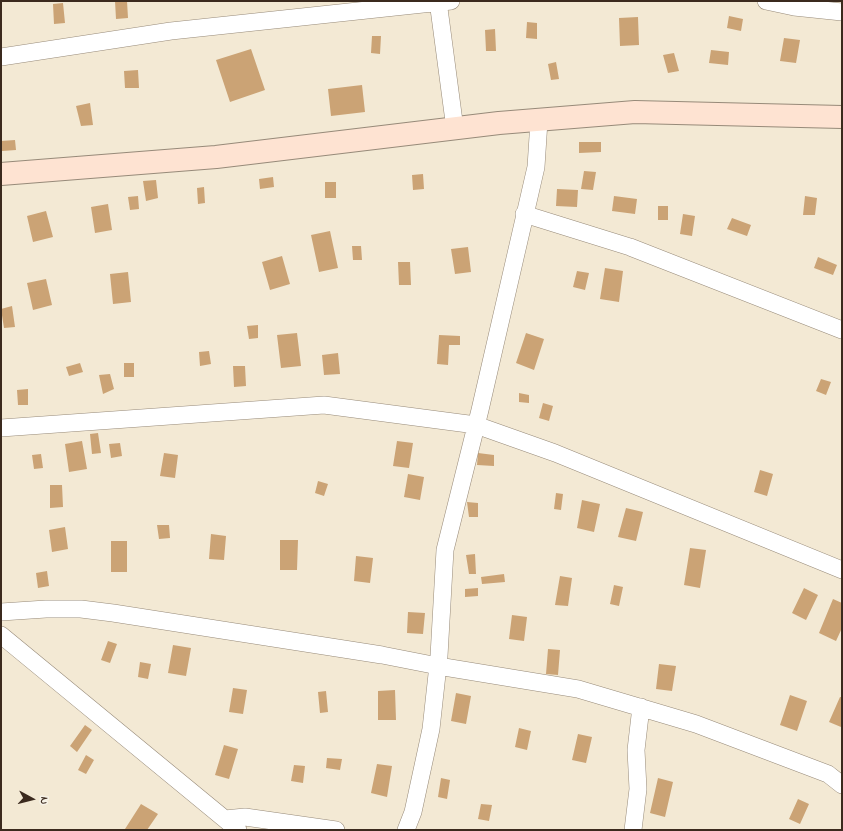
<!DOCTYPE html>
<html>
<head>
<meta charset="utf-8">
<style>
  body { margin:0 }
  #map { position:relative; width:843px; height:831px; overflow:hidden; background:#f3e9d4; font-family:"Indie Flower",sans-serif }
  canvas { display:block }
  .frame { position:absolute; inset:0; border:2px solid #3b2a1e; pointer-events:none }
  .north { position:absolute; left:12px; top:779px; width:40px; height:40px; -webkit-text-stroke:3px #f7f3e8; paint-order:stroke; rotate:97deg; font-size:11px; font-weight:700; line-height:16px; text-align:center; color:#3b2a1e }
  .north::after { content:''; display:block; margin:auto; width:14px; height:18px; background:#3b2a1e; clip-path:polygon(50% 0,100% 100%,50% 72%,0 100%) }
</style>
</head>
<body>
<div id="map">
<canvas width="843" height="831"></canvas>
<div class="frame"></div>
<div class="north">N</div>
</div>
<script>
const ctx = document.querySelector('canvas').getContext('2d');
ctx.lineJoin = 'round';
function fillPath(path, color) { ctx.fillStyle = color; ctx.fill(path, 'evenodd'); }
const poly = rows => new Path2D(rows.map(r => 'M' + r).join(''));
function strokePath(path, color, width, dash) { ctx.strokeStyle = color; ctx.lineWidth = width; ctx.lineCap = dash ? 'butt' : 'round'; ctx.setLineDash(dash || []); ctx.stroke(path); }
const building = poly([
  [115,1,127,1,128,18,116,19],
  [63,3,65,23,54,24,53,4],
  [729,16,743,19,741,31,727,28],
  [638,17,639,45,620,46,619,18],
  [527,22,537,23,537,39,526,38],
  [495,29,496,51,486,51,485,30],
  [372,36,381,36,380,54,371,53],
  [784,38,800,40,796,63,780,61],
  [251,49,265,90,230,102,216,60],
  [711,50,729,52,728,65,709,63],
  [674,53,679,71,668,73,663,55],
  [556,62,559,79,551,80,548,64],
  [138,70,139,88,125,88,124,71],
  [362,85,365,112,331,116,328,89],
  [90,103,93,125,81,126,76,106],
  [15,140,16,150,2,151,1,141],
  [579,142,601,142,601,152,579,153],
  [584,171,596,172,593,190,581,189],
  [423,174,424,189,413,190,412,175],
  [273,177,274,187,260,189,259,179],
  [156,180,158,198,146,201,143,181],
  [325,182,336,182,336,198,325,198],
  [204,187,205,203,198,204,197,188],
  [557,189,578,190,577,207,556,206],
  [138,196,139,209,130,210,128,197],
  [614,196,637,199,635,214,612,211],
  [805,196,817,198,815,215,803,215],
  [108,204,112,230,95,233,91,207],
  [658,206,668,206,668,220,658,220],
  [46,211,53,237,33,242,27,216],
  [683,214,695,216,692,236,680,234],
  [732,218,751,225,747,236,727,229],
  [330,231,338,268,319,272,311,235],
  [352,246,361,246,362,260,353,260],
  [468,247,471,272,455,274,451,249],
  [282,256,290,284,270,290,262,262],
  [818,257,837,265,833,275,814,268],
  [398,262,410,262,411,285,399,285],
  [605,268,623,271,619,302,600,299],
  [577,271,589,273,585,290,573,287],
  [128,272,131,302,113,304,110,274],
  [46,279,52,305,33,310,27,283],
  [12,306,15,327,4,328,1,309],
  [258,325,258,338,249,339,247,326],
  [297,333,301,366,281,368,277,335],
  [526,333,544,339,534,370,516,363],
  [439,335,460,336,460,345,449,345,448,365,437,364],
  [209,351,211,364,200,366,199,352],
  [338,353,340,374,324,375,322,355],
  [80,363,83,372,69,376,66,367],
  [124,363,134,363,134,377,124,377],
  [233,366,245,366,246,386,234,387],
  [110,374,114,389,103,394,99,375],
  [821,379,831,382,826,395,816,391],
  [28,389,28,405,18,405,17,390],
  [519,393,529,395,529,403,519,402],
  [543,403,553,406,549,421,539,418],
  [98,433,101,453,92,454,90,434],
  [82,441,87,469,69,472,65,444],
  [397,441,413,443,409,468,393,466],
  [120,443,122,456,111,458,109,444],
  [164,453,178,455,175,478,160,476],
  [478,453,494,455,494,466,477,465],
  [41,454,43,468,34,469,32,455],
  [760,470,773,474,767,496,754,492],
  [408,474,424,477,420,500,404,497],
  [318,481,328,484,324,496,315,493],
  [50,485,62,485,63,507,50,508],
  [556,493,563,494,561,510,554,509],
  [582,500,600,504,594,532,577,528],
  [467,502,478,503,478,517,469,517],
  [626,508,643,512,636,541,618,537],
  [157,525,169,525,170,538,159,539],
  [65,527,68,549,52,552,49,530],
  [211,534,226,536,224,560,209,559],
  [280,540,298,540,297,570,280,570],
  [111,541,127,541,127,572,111,572],
  [690,548,706,550,700,588,684,585],
  [475,554,476,574,469,574,466,555],
  [356,556,373,558,370,583,354,581],
  [47,571,49,586,38,588,36,573],
  [504,574,505,582,482,584,481,577],
  [560,576,572,578,568,606,555,605],
  [614,585,623,587,619,606,610,604],
  [478,588,478,596,465,597,465,589],
  [804,588,818,595,806,620,792,613],
  [833,599,842,603,842,628,836,641,819,633],
  [408,612,425,613,423,634,407,633],
  [512,615,527,617,524,641,509,639],
  [108,641,117,644,110,663,101,660],
  [173,645,191,648,186,676,168,673],
  [548,649,560,650,558,675,546,674],
  [140,662,151,664,148,679,138,677],
  [659,664,676,666,672,691,656,689],
  [233,688,247,690,243,714,229,712],
  [395,690,396,720,378,720,378,691],
  [326,691,328,712,320,713,318,692],
  [456,693,471,696,466,724,451,721],
  [790,695,807,701,797,731,780,725],
  [840,697,842,697,841,727,829,722],
  [85,725,92,730,77,752,70,746],
  [519,728,531,731,527,750,515,747],
  [578,734,592,737,586,763,572,760],
  [224,745,238,749,229,779,215,775],
  [86,755,94,760,86,774,78,770],
  [327,758,342,759,340,770,326,768],
  [377,764,392,766,387,797,371,793],
  [294,765,305,766,303,783,291,781],
  [441,778,450,780,447,799,438,797],
  [658,778,673,782,665,817,650,813],
  [798,799,809,804,800,824,789,819],
  [141,804,158,814,147,830,127,830,125,829],
  [481,804,492,805,489,821,478,819]
]);
const minor = poly([
  [438,1,455,129],
  [766,1,794,7,842,12],
  [1,57,171,31,451,1],
  [524,214,630,247,842,330],
  [1,428,324,405,476,425,555,453,842,570],
  [1,612,46,609,81,609,113,613,382,655,438,666,578,689,696,724,828,774,842,785],
  [1,635,238,830],
  [225,819,245,817,336,830],
  [406,830,413,812,431,729,439,656,445,550,480,410,536,167,539,121],
  [633,830,638,789,636,750,641,707]
]);
const secondary = poly([
  [1,174,216,157,499,123,635,112,842,117]
]);
fillPath(building, '#cba375');
strokePath(minor, '#978a79', 18);
strokePath(secondary, '#978a79', 24);
strokePath(minor, '#fff', 17);
strokePath(secondary, '#fee3d2', 22);
</script>
</body>
</html>
